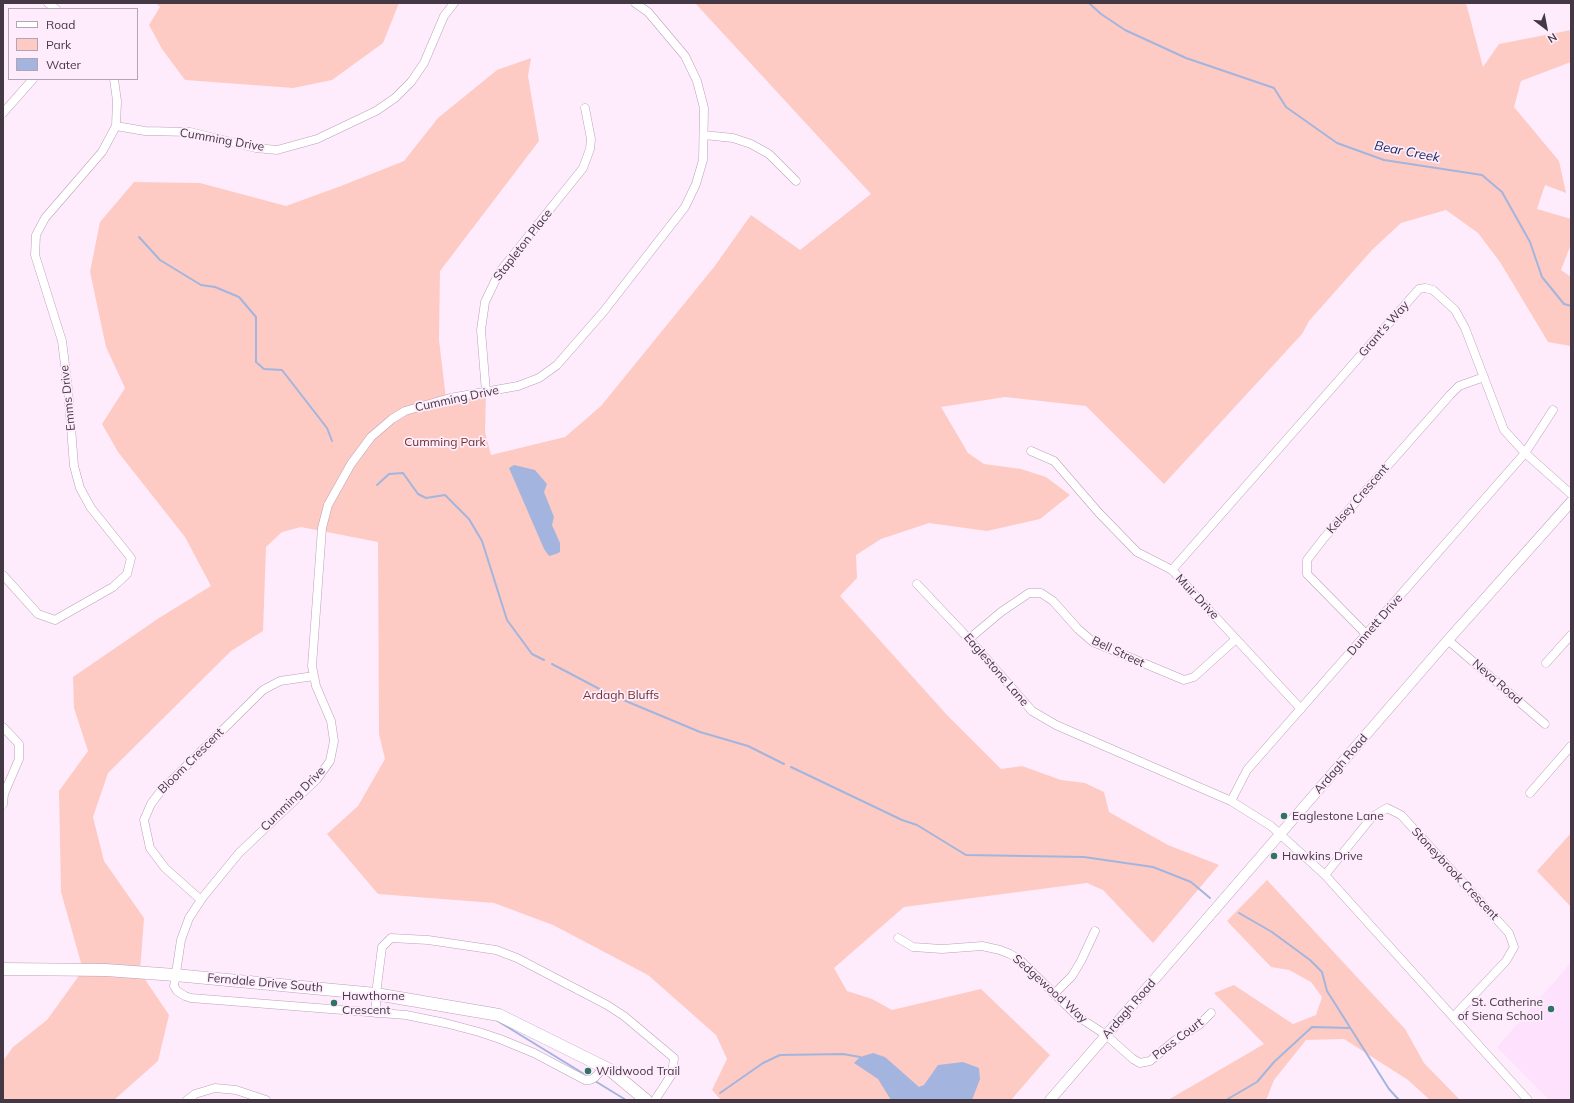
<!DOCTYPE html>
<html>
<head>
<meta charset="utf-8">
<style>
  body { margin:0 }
  #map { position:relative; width:1574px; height:1103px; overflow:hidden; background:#feecfd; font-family:Mulish,sans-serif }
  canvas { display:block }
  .frame { position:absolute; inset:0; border:4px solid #433843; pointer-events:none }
  .legend { position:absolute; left:8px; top:8px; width:130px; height:72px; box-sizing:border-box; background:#feecfd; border:1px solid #b3a4b3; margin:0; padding:5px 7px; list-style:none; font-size:12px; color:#433843 }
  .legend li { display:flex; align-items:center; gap:8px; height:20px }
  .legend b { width:20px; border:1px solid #b3a4b3 }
  .north { position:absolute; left:1526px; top:8px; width:40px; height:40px; -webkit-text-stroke:3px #feecfd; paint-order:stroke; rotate:148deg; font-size:11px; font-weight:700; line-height:16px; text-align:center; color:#433843 }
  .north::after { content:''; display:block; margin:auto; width:14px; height:18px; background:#433843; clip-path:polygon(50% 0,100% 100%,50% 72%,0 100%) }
</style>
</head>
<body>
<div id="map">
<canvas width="1574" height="1103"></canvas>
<div class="frame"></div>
<ul class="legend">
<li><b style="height:5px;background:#fff"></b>Road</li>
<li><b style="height:11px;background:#fdcbc3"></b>Park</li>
<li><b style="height:11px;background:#a3b5de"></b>Water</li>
</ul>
<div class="north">N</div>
</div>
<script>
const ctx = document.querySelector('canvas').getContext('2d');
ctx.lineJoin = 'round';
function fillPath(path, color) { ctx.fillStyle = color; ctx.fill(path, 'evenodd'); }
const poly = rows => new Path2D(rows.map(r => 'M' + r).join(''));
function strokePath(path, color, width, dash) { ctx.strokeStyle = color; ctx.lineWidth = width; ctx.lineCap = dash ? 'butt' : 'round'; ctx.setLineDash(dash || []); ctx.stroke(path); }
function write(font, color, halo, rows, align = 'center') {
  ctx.font = font + ' Mulish,sans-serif'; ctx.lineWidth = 3.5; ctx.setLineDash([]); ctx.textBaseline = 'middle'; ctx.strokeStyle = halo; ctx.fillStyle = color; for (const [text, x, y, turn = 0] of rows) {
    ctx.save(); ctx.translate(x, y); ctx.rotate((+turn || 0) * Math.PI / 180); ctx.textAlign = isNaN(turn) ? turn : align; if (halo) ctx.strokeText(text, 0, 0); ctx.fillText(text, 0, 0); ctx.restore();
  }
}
const built = poly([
  [1571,961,1571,1100,1549,1100,1497,1047,1564,971]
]);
const green = poly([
  [156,3,399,3,383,43,332,80,293,88,185,80,162,49,149,25,160,7],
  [695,3,1466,3,1483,67,1499,44,1571,30,1571,62,1521,81,1514,107,1559,161,1566,193,1545,185,1537,209,1571,219,1571,244,1561,270,1571,277,1571,346,1548,342,1500,262,1478,233,1446,210,1401,223,1372,250,1309,321,1302,334,1164,484,1086,406,1005,397,941,407,968,453,984,464,1021,469,1046,477,1070,495,1040,519,987,531,929,523,881,539,856,555,857,578,840,596,947,715,1001,769,1022,766,1061,780,1085,783,1104,792,1109,812,1168,845,1219,865,1153,943,1103,890,1087,883,904,907,834,968,847,991,872,999,892,1010,981,989,1050,1055,1011,1100,721,1100,712,1090,727,1059,716,1035,648,975,553,925,494,903,378,894,327,834,358,806,385,759,379,734,378,542,301,527,282,532,266,547,263,631,231,651,108,773,93,817,104,861,144,918,140,972,169,1015,158,1061,114,1100,3,1100,3,1061,13,1047,47,1020,83,970,61,892,59,791,88,751,74,708,73,677,159,618,211,586,185,537,118,452,102,424,125,388,106,347,90,272,100,222,134,182,200,183,286,206,341,186,404,161,438,118,497,70,531,58,528,76,539,141,440,271,439,340,446,399,486,392,485,432,491,455,565,437,601,406,714,267,751,215,800,250,871,194],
  [1571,833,1571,907,1537,871],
  [1267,880,1405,1029,1424,1063,1460,1100,1430,1100,1408,1080,1344,1039,1306,1040,1274,1080,1267,1098,1264,1100,1168,1100,1264,1044,1214,993,1234,985,1293,1024,1316,1015,1322,997,1311,982,1289,970,1271,967,1227,921]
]);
const water = poly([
  [514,465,535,470,547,484,544,492,554,517,552,525,560,543,560,552,556,554,549,556,544,549,509,468],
  [873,1053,885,1057,919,1087,924,1085,938,1065,963,1062,979,1068,980,1079,972,1100,891,1100,878,1079,854,1063,860,1057]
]);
const stream = poly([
  [1089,3,1101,14,1125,30,1186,58,1274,88,1286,107,1337,143,1384,160,1482,175,1502,192,1530,242,1542,277,1564,304,1571,306],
  [139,237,160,260,201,285,215,287,239,297,256,317,256,362,264,369,282,370,327,428,332,441],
  [377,485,389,474,403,473,418,494,426,498,445,495,469,519,482,541,507,620,532,654,544,660],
  [552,664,609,694,700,732,748,746,784,764],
  [791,767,902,820,917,825,966,855,1084,857,1153,867,1191,882,1210,898],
  [1239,913,1272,932,1310,960,1322,972,1327,991,1389,1089,1399,1100],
  [496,1020,589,1077],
  [595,1081,626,1100],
  [720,1093,763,1063,780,1055,843,1054,860,1057],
  [1226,1100,1257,1082,1274,1062,1312,1027,1350,1028]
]);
const minor = poly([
  [48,3,56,9],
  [3,113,33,79],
  [116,126,145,131,190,132,256,148,277,150,317,139,376,111,395,98,411,82,424,63,444,16,454,3],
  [704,135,733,138,751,144,769,154,796,181],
  [486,392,481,330,485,302,495,281,502,269,583,168,590,149,591,139,585,108],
  [1031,451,1054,461,1099,513,1137,552,1172,570,1301,709],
  [1172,570,1419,289,1425,288,1433,290,1455,310,1465,328,1504,430,1525,453,1571,494],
  [3,575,38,614,55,620,113,587,127,574,131,558,91,508,80,488,74,466,68,389,62,341,35,255,36,235,45,218,102,152,116,126,117,101,114,79],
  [917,584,969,639,1032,711,1056,725,1231,801,1271,826,1325,875,1528,1100],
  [1366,634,1307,574,1307,560,1324,538,1450,395,1459,386,1484,377],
  [969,639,1001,612,1029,593,1041,593,1053,601,1078,629,1093,642,1184,680,1194,677,1236,639],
  [1448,640,1545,724],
  [1546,663,1571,635],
  [3,727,19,744,19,759,4,794,3,804],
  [1530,793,1571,746],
  [1231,801,1247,770,1525,453,1553,410],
  [1325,875,1372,817,1387,808,1401,815,1509,933,1514,947,1506,961,1453,1017],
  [201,900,165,868,150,848,144,820,151,804,160,792,263,690,280,681,314,676],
  [898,938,913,947,942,949,982,946,1000,950,1010,954,1020,960,1077,1016,1106,1035,1133,1059,1140,1063,1150,1061,1174,1041,1199,1025,1211,1013],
  [1054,994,1072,976,1081,961,1095,931],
  [376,1013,376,994,382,947,391,938,428,940,496,950,517,958,607,1005,624,1016,674,1058,672,1074,655,1100],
  [604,1068,594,1078,590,1080,585,1080,534,1053,500,1039,479,1032,445,1023,406,1015,191,998,185,996,177,991,174,986,181,940,189,918,203,897,239,853,317,779,330,761,334,741,331,721,316,686,312,666,322,528,328,505,351,464,371,437,392,419,405,411,450,398,518,386,539,378,557,365,604,311,685,207,696,184,703,160,704,108,697,81,685,56,648,12,635,3],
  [187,1100,195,1094,215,1088,236,1090,266,1100]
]);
const tertiary = poly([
  [1050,1100,1448,640,1571,502]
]);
const secondary = poly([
  [3,969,106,970,175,975,376,994,499,1015,610,1070,646,1100]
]);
const markers = [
  [1284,816,4,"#317363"],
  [1274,856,4,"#317363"],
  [334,1003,4,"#317363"],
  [1551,1009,4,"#317363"],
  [588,1071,4,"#317363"]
];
const streetNames = [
  ["Cumming Drive",222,140,10],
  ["Stapleton Place",523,245,-52],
  ["Grant's Way",1384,329,-49],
  ["Emms Drive",68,398,-96],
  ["Cumming Drive",457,399,-12],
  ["Kelsey Crescent",1358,499,-49],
  ["Muir Drive",1197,597,47],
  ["Dunnett Drive",1375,625,-49],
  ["Bell Street",1118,652,25],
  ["Eaglestone Lane",996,670,49],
  ["Neva Road",1497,682,41],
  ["Bloom Crescent",191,761,-45],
  ["Ardagh Road",1341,764,-49],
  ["Cumming Drive",293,799,-45],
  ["Stoneybrook Crescent",1455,874,47],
  ["Ferndale Drive South",265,983,5],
  ["Sedgewood Way",1050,989,42],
  ["Ardagh Road",1129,1009,-49],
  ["Pass Court",1178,1039,-37]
];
const parkNames = [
  ["Cumming Park",445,442],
  ["Ardagh Bluffs",621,695]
];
const poiNames = [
  ["Eaglestone Lane",1292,816],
  ["Hawkins Drive",1282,856],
  ["Hawthorne",342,996],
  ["Crescent",342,1010],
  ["St. Catherine",1543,1002,"right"],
  ["of Siena School",1543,1016,"right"],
  ["Wildwood Trail",596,1071]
];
const waterNames = [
  ["Bear Creek",1407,152,11]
];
fillPath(built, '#fee1fc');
fillPath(green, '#fdcbc3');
fillPath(water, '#a3b5de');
strokePath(stream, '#a3b5de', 2);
strokePath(minor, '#bca0ba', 9);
strokePath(tertiary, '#bca0ba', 11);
strokePath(secondary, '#bca0ba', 13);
strokePath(minor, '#fff', 8);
strokePath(tertiary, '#fff', 10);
strokePath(secondary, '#fff', 12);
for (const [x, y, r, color] of markers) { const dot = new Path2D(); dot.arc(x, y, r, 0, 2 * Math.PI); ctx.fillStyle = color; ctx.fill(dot); strokePath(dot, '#feecfd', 1.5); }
write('12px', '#433843', '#feecfd', streetNames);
write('12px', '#713129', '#feecfd', parkNames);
write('12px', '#433843', '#feecfd', poiNames, 'left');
write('italic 13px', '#142456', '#feecfd', waterNames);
</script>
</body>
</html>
